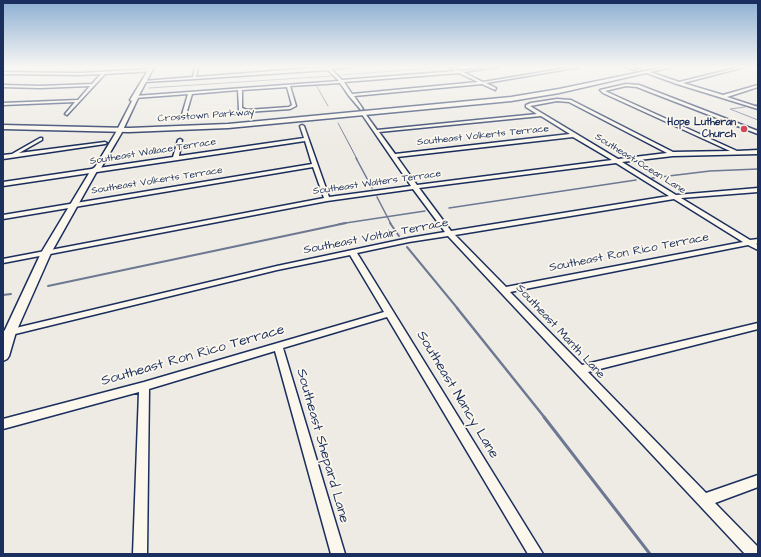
<!DOCTYPE html>
<html>
<head>
<meta charset="utf-8">
<style>
  body { margin:0 }
  #map { position:relative; width:761px; height:557px; overflow:hidden; background:#eeebe4; font-family:"Architects Daughter",sans-serif }
  canvas { display:block }
  .frame { position:absolute; inset:0; border:4px solid #1b2f5e; pointer-events:none }
</style>
</head>
<body>
<div id="map">
<canvas width="761" height="557"></canvas>
<div class="frame"></div>
</div>
<script>
const ctx = document.querySelector('canvas').getContext('2d');
ctx.lineJoin = 'round';
const poly = rows => new Path2D(rows.map(r => 'M' + r).join(''));
function strokePath(path, color, width, dash) { ctx.strokeStyle = color; ctx.lineWidth = width; ctx.lineCap = dash ? 'butt' : 'round'; ctx.setLineDash(dash || []); ctx.stroke(path); }
function fillPath(path, color) { ctx.fillStyle = color; ctx.fill(path, 'evenodd'); }
function write(font, color, halo, rows, align = 'center') {
  ctx.font = font + ' "Architects Daughter",sans-serif'; ctx.lineWidth = 3.5; ctx.setLineDash([]); ctx.textBaseline = 'middle'; ctx.strokeStyle = halo; ctx.fillStyle = color; for (const [text, x, y, turn = 0] of rows) {
    ctx.save(); ctx.translate(x, y); ctx.rotate((+turn || 0) * Math.PI / 180); ctx.textAlign = isNaN(turn) ? turn : align; if (halo) ctx.strokeText(text, 0, 0); ctx.fillText(text, 0, 0); ctx.restore();
  }
}
const streamFar4 = poly([
  [342,75,443,67],
  [316,85,328,106],
  [149,88,331,76],
  [755,105,758,104],
  [745,107,730,109,758,120],
  [338,123,357,159]
]);
const streamFar3 = poly([
  [356,158,372,188],
  [652,178,710,171,758,169],
  [377,197,391,224],
  [449,208,636,180],
  [339,224,425,211]
]);
const streamFar2 = poly([
  [390,223,399,236],
  [407,247,458,309],
  [48,286,346,223],
  [3,295,11,294]
]);
const streamFar1 = poly([
  [457,308,545,418]
]);
const stream = poly([
  [544,417,650,554]
]);
const minor = poly([
  [195,67,198,67,196,77,326,67,352,67,331,69,342,80,456,71,449,67,452,67,460,71,498,67,463,72,483,82,573,67,580,67,486,83,496,88,495,90,482,84,354,96,363,109,361,110,349,96,340,83,290,86,296,106,290,109,247,112,239,110,238,90,192,94,185,118,183,119,181,118,188,94,135,98,133,97,135,96,339,81,328,70,194,79,145,82,143,81,193,77,195,67],
  [459,73,478,82,352,94,344,82,459,73],
  [287,87,292,105,289,107,247,110,242,108,242,90,287,87],
  [625,67,630,67,641,70,639,71,625,67],
  [740,67,745,67,683,83,723,95,758,85,758,87,727,97,758,107,758,109,677,84,644,72,647,71,679,82,740,67],
  [151,69,152,71,105,74,67,115,65,114,75,102,3,105,3,103,78,100,90,86,40,88,3,87,3,85,40,86,92,84,101,74,80,75,3,74,3,72,80,73,151,69],
  [626,84,639,85,758,131,758,134,637,87,626,86,605,91,737,151,758,150,758,154,673,156,622,162,676,195,758,188,758,192,681,198,750,240,758,239,758,243,756,244,758,245,758,250,748,245,510,292,582,365,758,323,758,329,588,372,706,493,758,475,758,487,715,503,758,547,758,554,745,554,448,236,409,242,357,253,543,554,528,554,387,317,283,348,345,554,331,554,275,351,149,389,147,554,133,554,139,392,3,429,3,419,144,382,384,312,350,255,277,270,3,337,3,331,277,266,409,238,445,232,413,189,327,201,3,263,3,259,324,198,313,167,3,219,3,215,312,164,305,141,3,186,3,182,173,157,178,140,180,139,182,140,179,156,304,138,300,126,302,125,304,126,329,197,411,186,361,113,362,112,364,112,377,130,537,114,526,107,526,105,531,103,557,99,571,100,673,152,730,151,603,93,600,90,626,84],
  [557,101,569,102,667,153,618,159,530,106,557,101],
  [541,116,570,134,395,154,379,132,541,116],
  [573,137,612,160,417,185,397,157,573,137],
  [616,163,669,196,451,231,419,188,616,163],
  [674,199,743,242,506,287,455,235,674,199],
  [40,138,42,138,42,140,19,153,105,142,107,143,105,144,3,159,3,155,12,154,40,138]
]);
const tertiary = poly([
  [150,67,154,67,138,97,138,98,121,134,101,168,97,171,51,253,16,332,9,356,7,359,3,361,4,332,41,253,91,170,95,167,115,134,132,101,130,100,150,67]
]);
const secondary = poly([
  [665,67,672,67,559,93,511,101,228,128,129,132,3,129,3,125,129,128,228,124,511,97,559,89,665,67]
]);
const markers = [
  [744,129,4,"#d1495b"]
];
const farStreetnames = [
  ["Crosstown Parkway",206,116,-4],
  ["Southeast Volkerts Terrace",483,136,-6],
  ["Southeast Wallace Terrace",153,152,-9],
  ["Southeast Ocean Lane",640,164,32],
  ["Southeast Volkerts Terrace",157,181,-9],
  ["Southeast Walters Terrace",377,183,-8]
];
const farPoinames = [
  ["Hope Lutheran",736,123],
  ["Church",736,135]
];
const streetNames = [
  ["Southeast Voltair Terrace",376,237,-11],
  ["Southeast Ron Rico Terrace",629,253,-11],
  ["Southeast Manth Lane",560,332,47]
];
const nearStreetnames = [
  ["Southeast Ron Rico Terrace",193,356,-16],
  ["Southeast Nancy Lane",457,395,59],
  ["Southeast Shepard Lane",322,446,74]
];
strokePath(streamFar4, '#6d7892', 1);
strokePath(streamFar3, '#6d7892', 1.5);
strokePath(streamFar2, '#6d7892', 2);
strokePath(streamFar1, '#6d7892', 2.5);
strokePath(stream, '#6d7892', 3);
strokePath(minor, '#1b2f5e', 3);
strokePath(tertiary, '#1b2f5e', 3);
strokePath(secondary, '#1b2f5e', 3);
fillPath(minor, '#fbf7ec');
fillPath(tertiary, '#fbf7ec');
fillPath(secondary, '#fbf7ec');
const sky = ctx.createLinearGradient(0, 0, 0, 145);
sky.addColorStop(0, '#8cafd3');
sky.addColorStop(0.46, '#f7f6f3');
sky.addColorStop(1, '#f7f6f300');
ctx.fillStyle = sky;
ctx.fillRect(0, 0, 761, 145);
for (const [x, y, r, color] of markers) { const dot = new Path2D(); dot.arc(x, y, r, 0, 2 * Math.PI); ctx.fillStyle = color; ctx.fill(dot); strokePath(dot, '#fbf7ec', 1.5); }
write('10px', '#1b2f5e', '#fbf7ec', farStreetnames);
write('bold 10px', '#1b2f5e', '#fbf7ec', farPoinames, 'right');
write('12px', '#1b2f5e', '#fbf7ec', streetNames);
write('14px', '#1b2f5e', '#fbf7ec', nearStreetnames);
</script>
</body>
</html>
